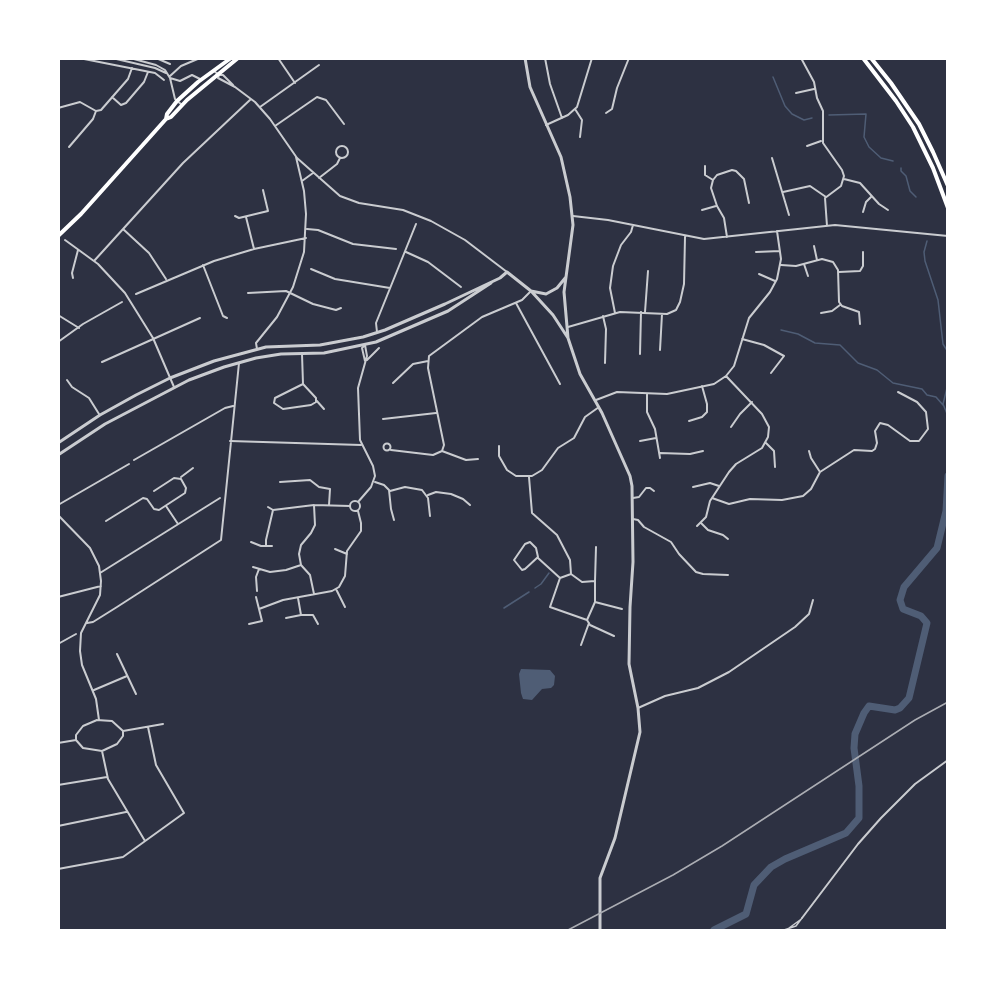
<!DOCTYPE html>
<html>
<head>
<meta charset="utf-8">
<style>
  body { margin:0 }
  #map { position:relative; width:1006px; height:989px; overflow:hidden; background:#2d3142; font-family:"Noto Serif",serif }
  canvas { display:block }
  .frame { position:absolute; inset:0; border:60px solid #fff; pointer-events:none }
</style>
</head>
<body>
<div id="map">
<canvas width="1006" height="989"></canvas>
<div class="frame"></div>
</div>
<script>
const ctx = document.querySelector('canvas').getContext('2d');
ctx.lineJoin = 'round';
function fillPath(path, color) { ctx.fillStyle = color; ctx.fill(path, 'evenodd'); }
const poly = rows => new Path2D(rows.map(r => 'M' + r).join(''));
function strokePath(path, color, width, dash) { ctx.strokeStyle = color; ctx.lineWidth = width; ctx.lineCap = dash ? 'butt' : 'round'; ctx.setLineDash(dash || []); ctx.stroke(path); }
const water = poly([
  [521,669,550,670,555,676,554,685,551,688,542,689,532,700,523,699,521,693,519,674]
]);
const stream = poly([
  [773,77,785,106,792,114,804,120,812,118],
  [829,115,866,114,864,137,869,147,881,158,893,161],
  [901,168,901,171,906,176,910,191,916,197],
  [927,241,924,252,925,261,938,300,943,344,948,352],
  [781,330,798,334,815,343,840,345,858,363,877,370,893,383,922,389,927,395,936,397,943,405],
  [948,384,943,404,948,416],
  [535,588,541,584,549,573],
  [504,608,529,592]
]);
const river = poly([
  [714,930,746,914,754,885,771,867,785,859,846,833,859,818,859,786,854,748,855,734,864,713,869,706,895,710,900,708,909,698,927,623,921,616,903,609,900,600,904,587,937,548,946,511,948,476]
]);
const service = poly([
  [789,928,800,920],
  [784,930,796,926,802,918]
]);
const minor = poly([
  [79,58,155,73,164,80],
  [112,58,155,68,166,73],
  [130,58,156,65,165,70,170,78,175,99,182,105],
  [156,58,170,64],
  [278,58,295,83],
  [545,58,550,84,562,118],
  [801,58,814,82,817,98,823,111,823,143,842,170,844,176,841,186,825,198,827,226],
  [214,71,219,75,218,78,235,87,255,102,270,119,297,158,340,196,359,203,403,210,431,221,465,240,507,272],
  [219,75,223,75,233,85],
  [170,76,181,66,200,58],
  [170,78,180,81,192,75,200,79],
  [796,93,814,89],
  [112,97,121,105,126,103,144,82,148,72],
  [260,107,319,65],
  [58,108,80,102,96,111],
  [575,109,582,120,580,137],
  [606,113,612,109,617,88,629,58],
  [546,125,568,115,577,107,592,58],
  [275,126,317,97,326,100,344,124],
  '336 152a6 6 0 1 1 12 0a6 6 0 1 1-12 0Z',
  [807,146,821,141],
  [69,147,93,119,96,111,101,110,128,79,132,68],
  [772,158,789,215],
  [705,166,705,175,713,180],
  [319,178,337,164,340,158],
  [844,179,860,183,879,204,888,210],
  [302,181,313,173],
  [783,192,810,186,826,197],
  [702,210,716,206],
  [863,212,866,202,871,197],
  [235,216,239,218,268,211,263,190],
  [573,216,608,220,704,239,835,225,948,236],
  [246,217,254,249],
  [123,229,149,253,166,279],
  [307,229,318,230,353,244,396,249],
  [727,237,724,218,717,206,711,188,713,180,717,175,732,170,736,171,744,179,749,203],
  [65,240,98,264,125,293,153,338,174,387],
  [814,246,817,260],
  [406,252,428,262,461,287],
  [756,252,780,251],
  [94,261,183,163,251,99],
  [804,264,808,276],
  [203,265,223,316,227,318],
  [781,265,796,266,822,259,833,262,838,270,839,302,842,306,859,312,860,324],
  [311,269,335,279,390,288],
  [839,272,860,271,863,266,863,252],
  [759,274,775,281],
  [73,278,72,273,78,250],
  [248,293,286,291,313,304,336,310,341,308],
  [136,294,214,261,254,249,306,238],
  [516,303,560,384],
  [645,312,648,271],
  [615,313,610,288,613,266,621,245,631,232,633,225],
  [821,313,832,311,840,305],
  [58,315,79,328],
  [603,316,606,329,605,363],
  [568,327,620,312,667,314,676,310,680,302,684,284,685,237],
  [377,332,376,323,416,224],
  [742,339,764,345,784,356,771,373],
  [58,342,83,324,122,302],
  [257,349,256,343,277,317,293,287,304,252,306,214,304,191,296,157],
  [660,350,662,314],
  [302,354,303,384,316,398,316,402,311,405,283,409,274,403,275,398,303,384],
  [640,354,641,312],
  [367,360,379,348],
  [365,361,362,348,365,345],
  [102,362,200,318],
  [67,380,72,387,89,398,99,414],
  [393,383,413,364,428,361],
  [647,394,647,412,655,429,660,458],
  [316,400,324,409],
  [596,400,617,392,667,394,714,384,726,376,734,366,749,318,770,292,777,279,781,259,777,231],
  [383,419,436,413],
  [689,421,702,417,707,412,707,404,702,386],
  [731,427,740,414,752,402],
  [230,441,361,445],
  [640,441,656,438],
  [766,443,774,451,775,467],
  '383.5 447a3.5 3.5 0 1 1 7 0a3.5 3.5 0 1 1-7 0Z',
  [499,446,499,456,507,470,516,476,532,476,542,470,558,448,574,438,585,417,599,407],
  [391,450,433,455,442,451],
  [442,451,444,445,428,368,429,356,482,317,522,300,531,291],
  [442,451,466,460,478,459],
  [809,451,811,458,820,472],
  [660,453,690,454,703,451],
  [134,460,225,408,233,406],
  [181,477,193,468],
  [529,477,532,513,557,535,570,560,571,574,582,582,595,581,595,602,587,620,550,607,560,578,571,574],
  [280,482,310,480,319,487,330,489,329,505],
  [375,482,384,485,389,490,391,509,394,520],
  [693,487,710,483,719,486],
  [154,491,174,478,181,479],
  [390,491,405,487,422,490,428,498,430,516],
  [428,495,436,492,451,494,463,499,470,505],
  [633,498,639,497,646,488,650,488,654,491],
  [712,498,729,504,750,499,782,500,803,496,811,489,820,472,854,450,872,451,875,449,877,443,875,431,880,423,888,425,910,441,919,441,928,429,926,412,917,402,898,392],
  '350 506a5 5 0 1 1 10 0a5 5 0 1 1-10 0Z',
  [358,502,371,487,375,476,373,466,360,440,358,388,367,356,365,345],
  [58,505,129,464],
  [166,506,178,524],
  [268,507,273,510,314,505,350,506],
  [58,515,90,548,99,566,101,581,100,595,81,633,80,651,82,665,96,699,99,720],
  [633,519,638,520,644,527,671,542,679,554,696,572,703,574,728,575],
  [106,521,143,498,147,499,154,509,159,510,185,493,186,488,181,479],
  [701,523,708,530,723,535,728,539],
  [697,526,706,517,710,501,729,472,736,464,762,448,768,437,769,427,762,414,726,376],
  [251,542,261,546,266,546],
  [530,542,536,548,538,557,525,569,522,570,514,560,525,544,530,542],
  [272,546,266,546,266,540,273,510],
  [335,549,347,554],
  [538,558,560,578],
  [253,567,270,572,286,570,301,565],
  [100,573,220,498],
  [595,581,596,547],
  [336,589,345,607],
  [257,591,256,577,259,569],
  [314,594,310,575,301,565,299,554,301,545,311,533,315,525,314,505],
  [58,597,101,586],
  [298,598,301,615,313,615,318,624],
  [595,602,622,609],
  [259,609,283,600,332,591,339,587,345,576,347,551,361,531,361,523,358,511],
  [286,618,301,615],
  [587,620,590,625,614,636],
  [87,623,93,622,117,607,221,540,239,363],
  [249,624,262,621,256,597],
  [58,644,76,634],
  [581,645,589,623],
  [117,654,136,694],
  [94,690,127,676],
  [638,708,665,696,698,688,729,672,795,627,809,614,813,600],
  [97,720,112,721,123,731,123,736,117,744,102,751,83,748,76,740,76,735,83,726,97,720],
  [123,731,163,724],
  [58,743,76,740],
  [102,751,108,779,145,841],
  [58,785,107,777],
  [58,826,126,812],
  [58,869,123,857,184,813,156,765,148,727],
  [802,918,858,844,881,818,915,784,948,760]
]);
const tertiary = poly([
  [525,58,530,87,561,157,570,197,573,225,564,292,568,338],
  [531,291,546,294,557,288,566,277],
  [58,443,100,415,136,395,170,378,214,361,266,347,320,345,363,337,385,330,445,304,500,278,507,272,531,291,553,315,568,338,580,374,602,413,630,476,632,486,633,562,630,607,629,664,638,708,640,732,615,838,600,878,600,930],
  [58,455,105,424,189,380,224,367,256,358,281,354,324,353,376,342,448,311,491,283]
]);
const trunk = poly([
  [863,58,896,101,913,127,933,168,948,208],
  [871,58,891,83,919,124,933,152,948,186],
  [166,119,171,117,187,100,238,58],
  [58,236,81,214,166,119,167,114,177,101,198,82,231,58]
]);
const rail = poly([
  [568,930,673,875,722,846,915,720,948,702]
]);
fillPath(water, '#4f5d75');
strokePath(stream, '#4f5d75', 1.5);
strokePath(river, '#4f5d75', 7);
strokePath(service, '#caccd0', 1.5);
strokePath(minor, '#caccd0', 2);
strokePath(tertiary, '#caccd0', 3);
strokePath(trunk, '#fff', 4);
strokePath(rail, '#abadb3', 1.5);
</script>
</body>
</html>
